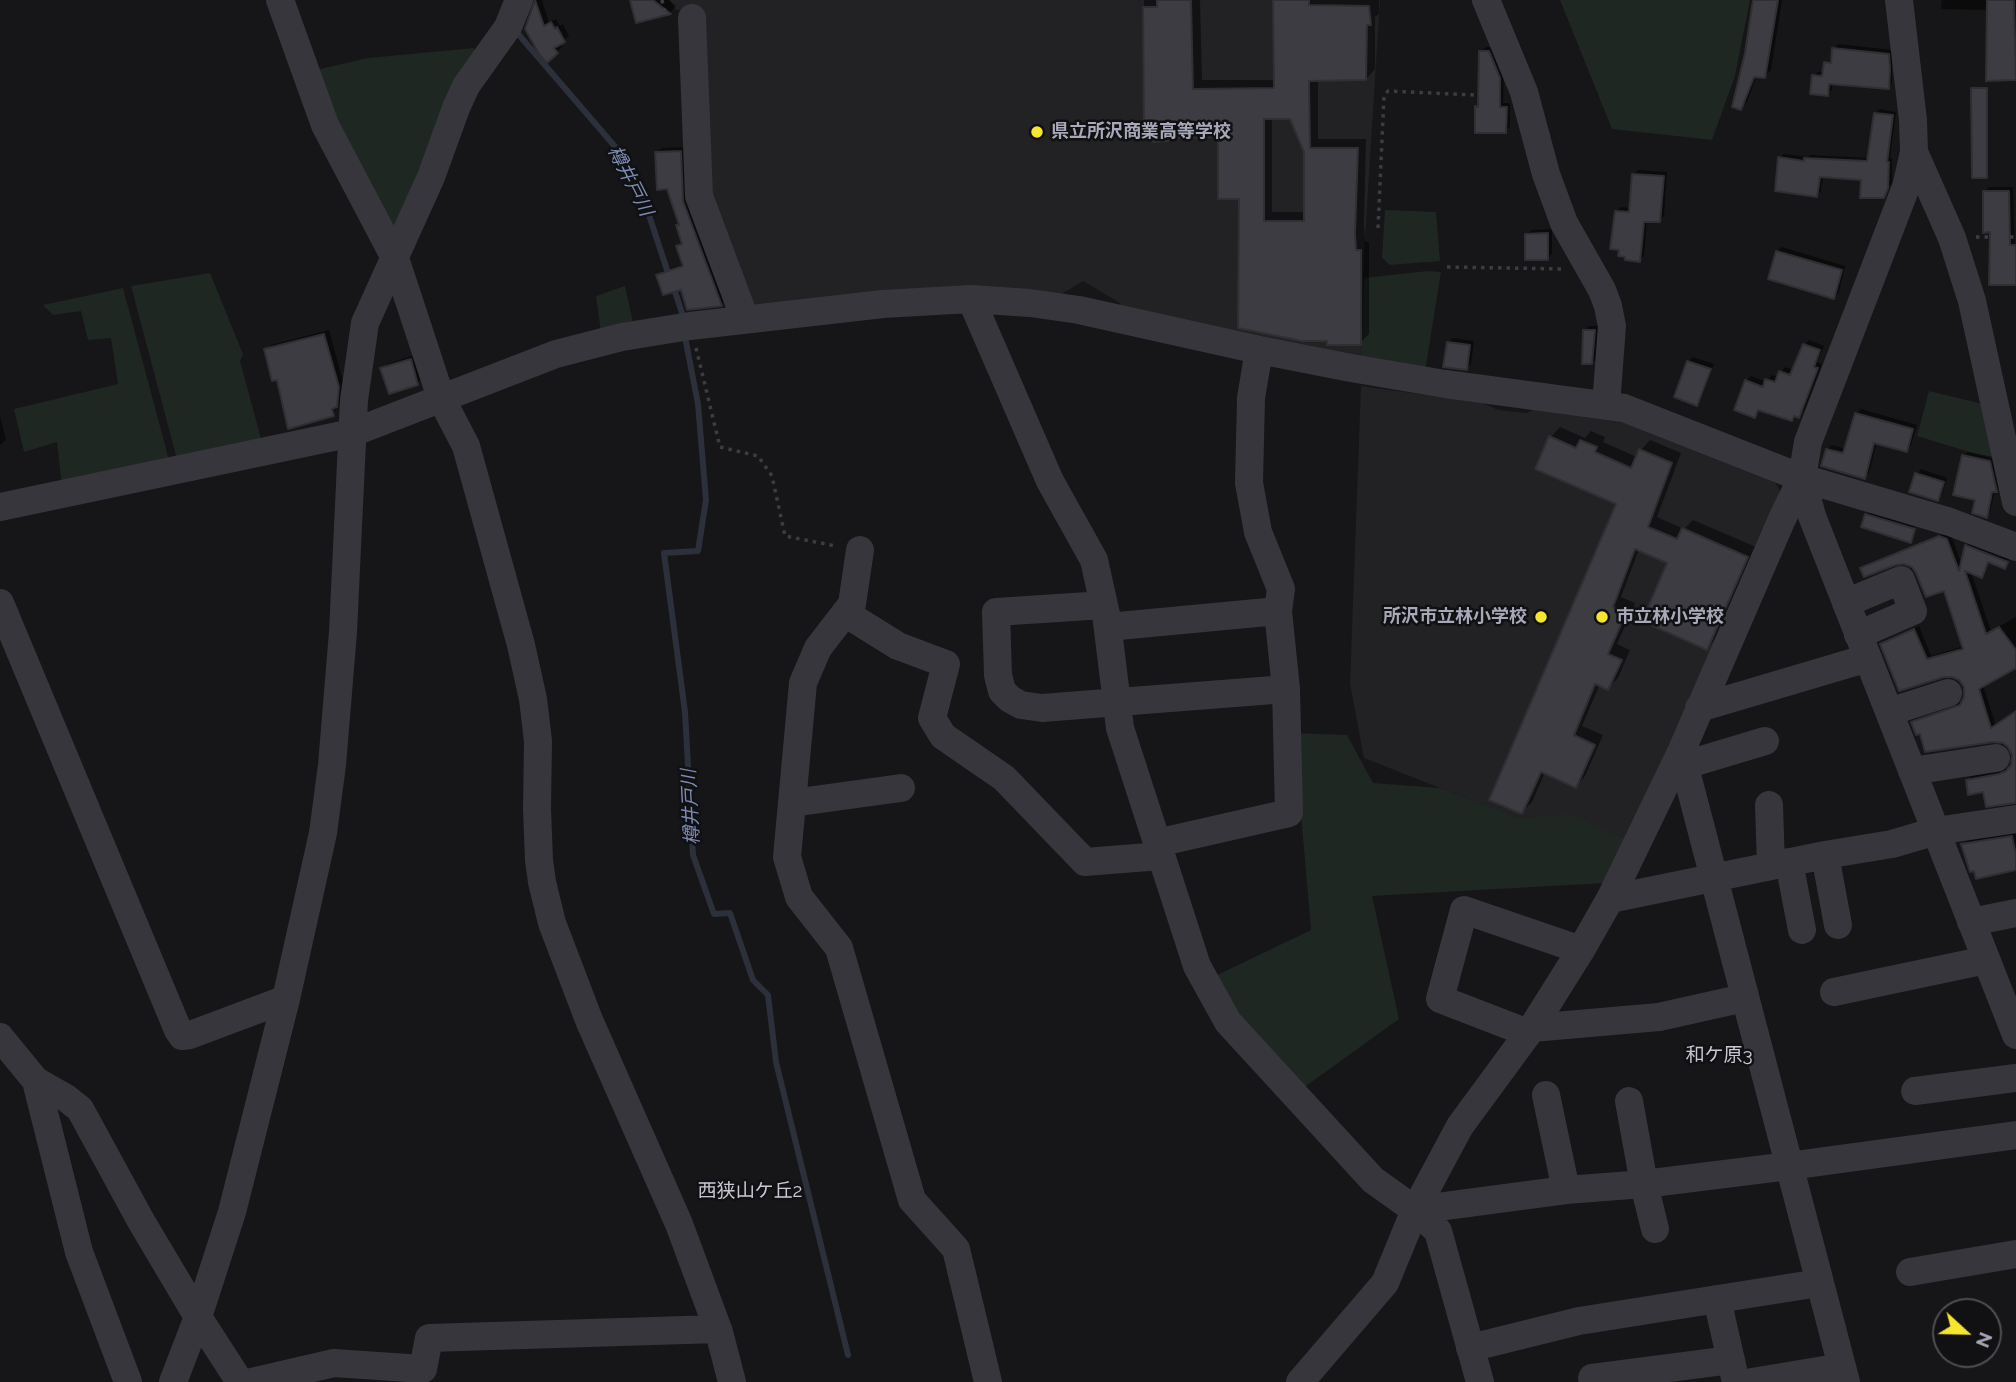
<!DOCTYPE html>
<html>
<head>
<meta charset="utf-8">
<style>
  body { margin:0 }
  #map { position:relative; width:2016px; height:1382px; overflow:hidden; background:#161517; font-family:Raleway,sans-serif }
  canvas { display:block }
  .north { position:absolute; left:1932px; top:1298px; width:70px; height:70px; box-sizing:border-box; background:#111012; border:2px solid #4d4d54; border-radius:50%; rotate:112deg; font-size:19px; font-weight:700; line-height:28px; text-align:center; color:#a7a8b8 }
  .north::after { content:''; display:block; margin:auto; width:24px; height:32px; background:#f6e52e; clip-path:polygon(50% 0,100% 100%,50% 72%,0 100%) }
</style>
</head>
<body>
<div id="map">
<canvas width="2016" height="1382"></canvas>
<div class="north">N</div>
</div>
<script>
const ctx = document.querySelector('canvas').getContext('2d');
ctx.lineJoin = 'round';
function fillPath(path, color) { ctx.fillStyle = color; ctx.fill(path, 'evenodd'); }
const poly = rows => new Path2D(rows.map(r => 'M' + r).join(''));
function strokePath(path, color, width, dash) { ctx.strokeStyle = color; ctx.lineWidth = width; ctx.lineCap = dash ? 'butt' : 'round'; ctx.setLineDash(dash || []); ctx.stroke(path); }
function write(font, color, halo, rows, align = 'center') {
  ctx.font = font + ' Raleway,"Noto Sans JP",sans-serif'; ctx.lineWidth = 5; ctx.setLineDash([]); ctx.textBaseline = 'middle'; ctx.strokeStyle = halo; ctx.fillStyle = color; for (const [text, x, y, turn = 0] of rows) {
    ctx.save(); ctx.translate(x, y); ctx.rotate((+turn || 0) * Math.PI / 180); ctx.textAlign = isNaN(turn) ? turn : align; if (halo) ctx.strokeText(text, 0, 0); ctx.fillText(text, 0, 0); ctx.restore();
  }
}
const built = poly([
  [669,0,1380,0,1364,254,1361,362,1121,311,1120,303,1083,281,1055,298,755,310,705,186,698,8,676,10],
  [1361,386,1483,403,1498,410,1527,413,1534,409,1624,421,1770,473,1781,493,1629,841,1526,822,1364,758,1350,684]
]);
const green = poly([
  [1560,0,1750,0,1735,76,1712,140,1612,129],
  [474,48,476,58,392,234,312,71,368,58],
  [1385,210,1436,212,1440,261,1390,265,1382,258],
  [1428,271,1441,272,1425,372,1361,362,1364,278],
  [210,273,243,354,240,361,263,446,178,463,131,286],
  [625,286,634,327,601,333,596,296],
  [123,288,169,460,62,487,57,442,24,452,14,409,118,384,111,338,88,340,81,311,53,315,43,305],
  [1929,391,1987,405,1999,461,1917,436],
  [1294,733,1347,735,1373,783,1440,788,1518,818,1570,814,1627,840,1606,883,1372,896,1399,1019,1299,1091,1209,979,1311,930]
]);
const shadow = poly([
  [536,0,542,0,549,23,556,19,560,26,563,24,569,36,559,43,562,47,547,61],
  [632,0,669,0,676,6,670,13,637,20],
  [1144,0,1200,0,1202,80,1276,80,1275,0,1379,0,1379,14,1375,17,1375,69,1366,79,1318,79,1318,139,1366,139,1364,224,1365,242,1369,242,1369,334,1360,343,1329,340,1241,197,1219,136,1171,136,1167,140,1155,135,1146,136],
  [1272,117,1291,117,1306,151,1306,212,1272,212],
  [1755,0,1782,0,1771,70,1764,76,1757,75,1747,102,1740,108],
  [1942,0,2016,0,2016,79,1988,79,1988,10,1941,9],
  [1838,44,1892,50,1892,82,1888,87,1832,82,1832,90,1827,94,1814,76,1818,72,1824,72,1825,63,1833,59,1834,49],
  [1486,47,1494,47,1504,72,1503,103,1510,103,1510,127,1505,131,1477,107,1480,104,1481,51],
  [1974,87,1988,87,1988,175,1986,177,1973,89],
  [1880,109,1896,112,1890,158,1892,158,1892,182,1883,197,1862,178,1823,176,1821,191,1816,195,1780,158,1784,154,1808,157,1810,155,1870,158,1875,114],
  [685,147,726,300,721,304,689,308,682,288,658,276,662,271,684,264,678,246,683,241,678,226,680,224,657,152,662,148],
  [1638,170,1667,172,1664,216,1659,221,1647,220,1644,256,1639,260,1616,212,1621,207,1631,208,1634,175],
  [1989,187,2013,187,2016,284,1992,231,1984,192],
  [1552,229,1552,254,1547,258,1527,234,1532,230],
  [1782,247,1845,266,1839,292,1834,297,1777,251],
  [1589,326,1599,326,1596,358,1592,363,1585,331],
  [329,330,343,381,341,401,333,414,266,350,271,345],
  [1453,338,1474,341,1471,364,1466,368,1449,342],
  [1809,340,1824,346,1817,362,1822,364,1804,411,1792,419,1760,409,1755,416,1746,381,1751,376,1766,382,1772,375,1778,377,1785,367,1793,370,1805,345],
  [415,355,422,379,417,383,382,369,387,364],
  [1693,357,1714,364,1701,399,1697,404,1676,396,1689,361],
  [1861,409,1917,425,1911,445,1906,450,1877,442,1869,473,1864,477,1827,450,1832,445,1846,449,1856,414],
  [0,416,6,440,0,445],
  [1560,427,1585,438,1591,431,1605,437,1603,442,1637,457,1641,450,1650,440,1681,453,1657,517,1684,529,1693,520,1756,547,1716,638,1707,648,1669,562,1639,549,1621,597,1635,603,1617,644,1630,650,1618,678,1608,688,1600,684,1582,726,1603,735,1585,776,1576,786,1545,772,1532,802,1522,812,1618,503,1537,468,1551,437],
  [1968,452,1994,457,2000,486,1995,491,1990,512,1986,516,1977,499,1963,456],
  [1921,469,1947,478,1942,494,1937,499,1917,474],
  [1871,510,1915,523,1911,538,1914,538,1911,541,1867,515],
  [1945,533,1951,535,1962,565,1966,546,1971,542,2011,557,2004,567,1990,561,1981,576,1971,572,1991,631,2016,617,2016,668,1983,685,1996,726,2016,711,2016,801,1984,790,1967,780,1972,776,2011,768,2014,754,2003,741,1922,731,1913,723,1918,719,1963,702,1965,687,1960,679,1882,644,1886,640,1919,626,1931,656,1964,646,1945,588,1904,562,1862,568,1867,564],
  [2016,833,2016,870,1963,844,1968,840]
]);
const stream = poly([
  [519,35,618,150,645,203,669,276],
  [673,286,682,313],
  [685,337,698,404,706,500,698,551,664,553,685,712,693,855,714,914,730,913,753,980,768,995,776,1062,848,1355]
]);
const building = poly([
  [535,0,544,26,551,22,555,29,557,27,565,42,554,48,558,53,547,63,539,54,525,29,535,0],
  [630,0,653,0,671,14,636,23,630,0],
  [1157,0,1191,0,1193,89,1274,88,1273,0,1309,0,1309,5,1369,6,1371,25,1367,25,1366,80,1309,81,1310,148,1358,148,1355,234,1356,250,1361,250,1361,345,1327,345,1327,341,1302,341,1238,328,1239,199,1218,199,1218,137,1168,138,1168,141,1153,142,1153,137,1144,137,1143,7,1157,7,1157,0],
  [1264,119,1290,119,1304,152,1304,221,1264,221,1264,119],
  [1753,0,1778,0,1765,78,1754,77,1741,110,1732,107,1745,53,1753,0],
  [1987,0,2014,0,2016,80,1986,81,1987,0],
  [1832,48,1889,54,1890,69,1889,89,1829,84,1828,96,1810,94,1812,75,1822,76,1824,62,1831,63,1832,48],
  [1479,51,1489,51,1500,78,1500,107,1507,107,1506,133,1475,133,1475,106,1478,107,1479,51],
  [1971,88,1987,88,1987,178,1972,178,1971,88],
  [1874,113,1893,115,1887,162,1889,162,1888,188,1884,198,1860,198,1861,180,1820,177,1817,197,1775,191,1778,157,1804,161,1804,158,1867,161,1874,113],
  [681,151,683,201,722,306,687,310,681,290,663,295,656,275,683,266,676,246,682,244,676,225,679,225,667,189,657,190,655,152,681,151],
  [1632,174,1664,176,1660,222,1644,222,1640,262,1625,260,1625,257,1618,256,1619,250,1610,249,1615,211,1629,212,1632,174],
  [1983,191,2009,191,2010,245,2016,245,2016,285,1989,285,1990,232,1983,233,1983,191],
  [1548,233,1548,260,1525,260,1525,234,1548,233],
  [1776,251,1842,270,1834,299,1768,279,1776,251],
  [1583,330,1595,330,1592,364,1582,364,1583,330],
  [324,334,339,387,337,407,332,409,334,416,288,429,277,380,272,381,264,349,324,334],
  [1447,342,1470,345,1467,370,1443,367,1447,342],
  [1803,344,1820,350,1814,367,1818,368,1799,418,1794,416,1792,421,1758,410,1755,418,1734,410,1745,380,1763,387,1765,379,1775,382,1779,371,1790,375,1803,344],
  [411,359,418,385,389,394,380,368,411,359],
  [1687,361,1711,369,1697,406,1674,397,1687,361],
  [1855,413,1913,429,1907,452,1874,443,1865,479,1821,466,1826,449,1843,453,1855,413],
  [1549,436,1576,448,1580,440,1597,447,1595,452,1631,468,1639,449,1672,463,1648,527,1677,539,1682,528,1748,557,1707,650,1642,621,1667,563,1635,549,1613,607,1626,613,1608,654,1622,660,1608,690,1595,684,1574,735,1595,745,1576,788,1541,772,1522,814,1489,800,1616,504,1535,469,1549,436],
  [1962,455,1990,461,1997,492,1992,492,1987,518,1972,513,1975,500,1953,495,1962,455],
  [1915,473,1944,482,1938,501,1909,492,1915,473],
  [1865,514,1915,529,1911,543,1861,527,1865,514],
  [1939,536,1947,539,1959,571,1965,545,2008,562,2005,569,1988,562,1982,578,1965,571,1986,634,1999,627,2016,650,2016,668,1979,689,1991,728,2016,711,2016,803,1986,807,1983,792,1968,795,1966,780,1999,774,2006,771,2011,765,2012,755,2008,747,2003,743,1993,742,1925,752,1920,734,1916,735,1911,722,1960,705,1964,697,1964,687,1959,680,1952,677,1944,677,1899,691,1880,644,1914,629,1927,659,1963,649,1944,591,1926,597,1916,573,1912,567,1904,564,1895,565,1864,577,1860,568,1939,536],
  [2012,836,2016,855,2016,870,1976,879,1974,871,1970,872,1961,844,2012,836]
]);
const path = poly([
  [662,0,664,10,670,12],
  [1378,228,1384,96,1388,91,1474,95,1501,94],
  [1976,237,2016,237],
  [1447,267,1564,269],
  [696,348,720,447,758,456,772,476,785,536,836,546]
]);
const minor = poly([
  [280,0,325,125,395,258,441,398,466,446,521,645,533,699,538,741,537,809,539,860,542,882,552,923,589,1020,679,1224,719,1332,732,1382],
  [1486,0,1524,92,1546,174,1564,223,1602,290,1608,306,1612,326,1606,405],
  [692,18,699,196,745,319],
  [1914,152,1952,238,1972,301,2016,502],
  [971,299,1050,481,1094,560,1106,614,1120,728,1197,966,1228,1022,1373,1180,1415,1210,1438,1231,1480,1382],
  [1802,478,1812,516,2016,1035],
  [0,507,352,433,556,354,622,337,690,326,883,304,971,299,1030,303,1079,310,1259,350,1351,368,1445,384,1624,408,1802,478,1950,522,2016,547],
  [860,550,852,604,818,648,803,683,787,857,799,897,839,948,912,1200,956,1249,988,1382],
  [0,603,178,1030,182,1036,190,1035,286,999],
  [1846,603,1901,580,1913,611,1858,635],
  [1104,605,996,612,998,675,1002,691,1010,699,1021,705,1042,708,1286,689],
  [845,613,898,646,946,664,932,718,943,736,1004,778,1085,862,1161,856],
  [1108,627,1278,611,1281,589,1258,532,1249,483,1251,398,1259,350],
  [1699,708,1868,658],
  [1889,712,1948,693],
  [1681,752,1846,1382],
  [1685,765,1765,741],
  [1912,771,1996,758],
  [792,803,901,788],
  [1769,805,1771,866],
  [1157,843,1289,813,1286,689,1278,611],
  [1825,855,1838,925],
  [1789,862,1802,930],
  [1610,899,1825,855,1892,844,1936,831,2016,819],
  [1971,922,2016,913],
  [1834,992,1986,960],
  [1532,1028,1659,1017,1744,998],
  [1528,1033,1440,999,1464,910,1581,950],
  [0,1037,36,1081,66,1098,80,1109,141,1221,198,1317,240,1382],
  [36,1081,79,1252,128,1382],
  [1915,1091,2016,1078],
  [1546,1095,1566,1190],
  [1629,1101,1644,1184,1655,1229],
  [1415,1210,1566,1190,1644,1184,1789,1166,2016,1135],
  [1910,1272,2016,1254],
  [1717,1299,1735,1378],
  [1470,1348,1579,1321,1819,1283],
  [1592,1378,1731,1360],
  [173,1382,198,1317,232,1212,286,999,323,833,332,765,343,632,354,400,365,323,431,177,456,108,466,86,508,27,519,0],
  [252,1382,334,1363,423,1369,429,1338,718,1329],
  [1300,1382,1385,1283,1415,1210,1460,1126,1532,1028,1581,950,1610,899,1681,752,1782,519,1802,478,1808,442,1906,187,1914,152,1913,120,1899,0],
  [1752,1382,1842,1367]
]);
const markers = [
  [1037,132,7,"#f6e52e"],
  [1541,617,7,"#f6e52e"],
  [1602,617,7,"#f6e52e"]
];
const poiNames = [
  ["県立所沢商業高等学校",1051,132],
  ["所沢市立林小学校",1527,617,"right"],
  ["市立林小学校",1616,617]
];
const waterNames = [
  ["樽井戸川",630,181,63],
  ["樽井戸川",691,807,-93]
];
const neighbourhoodNames = [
  ["和ケ原3",1719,1055],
  ["西狭山ケ丘2",750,1191]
];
fillPath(built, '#222124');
fillPath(green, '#1f2722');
fillPath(shadow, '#0007');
strokePath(stream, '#2b303b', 6);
fillPath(building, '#3d3c42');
strokePath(building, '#302f33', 2);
strokePath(path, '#3c3c43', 3.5, [3.5, 5]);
strokePath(minor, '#37363c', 28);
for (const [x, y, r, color] of markers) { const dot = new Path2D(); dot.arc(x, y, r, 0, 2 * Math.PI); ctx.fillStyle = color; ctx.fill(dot); strokePath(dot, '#111012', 2.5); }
write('bold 18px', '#a7a8b8', '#111012', poiNames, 'left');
write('italic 19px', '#7d8cb4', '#111012', waterNames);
write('19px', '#c8c8d4', '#111012', neighbourhoodNames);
</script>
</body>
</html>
